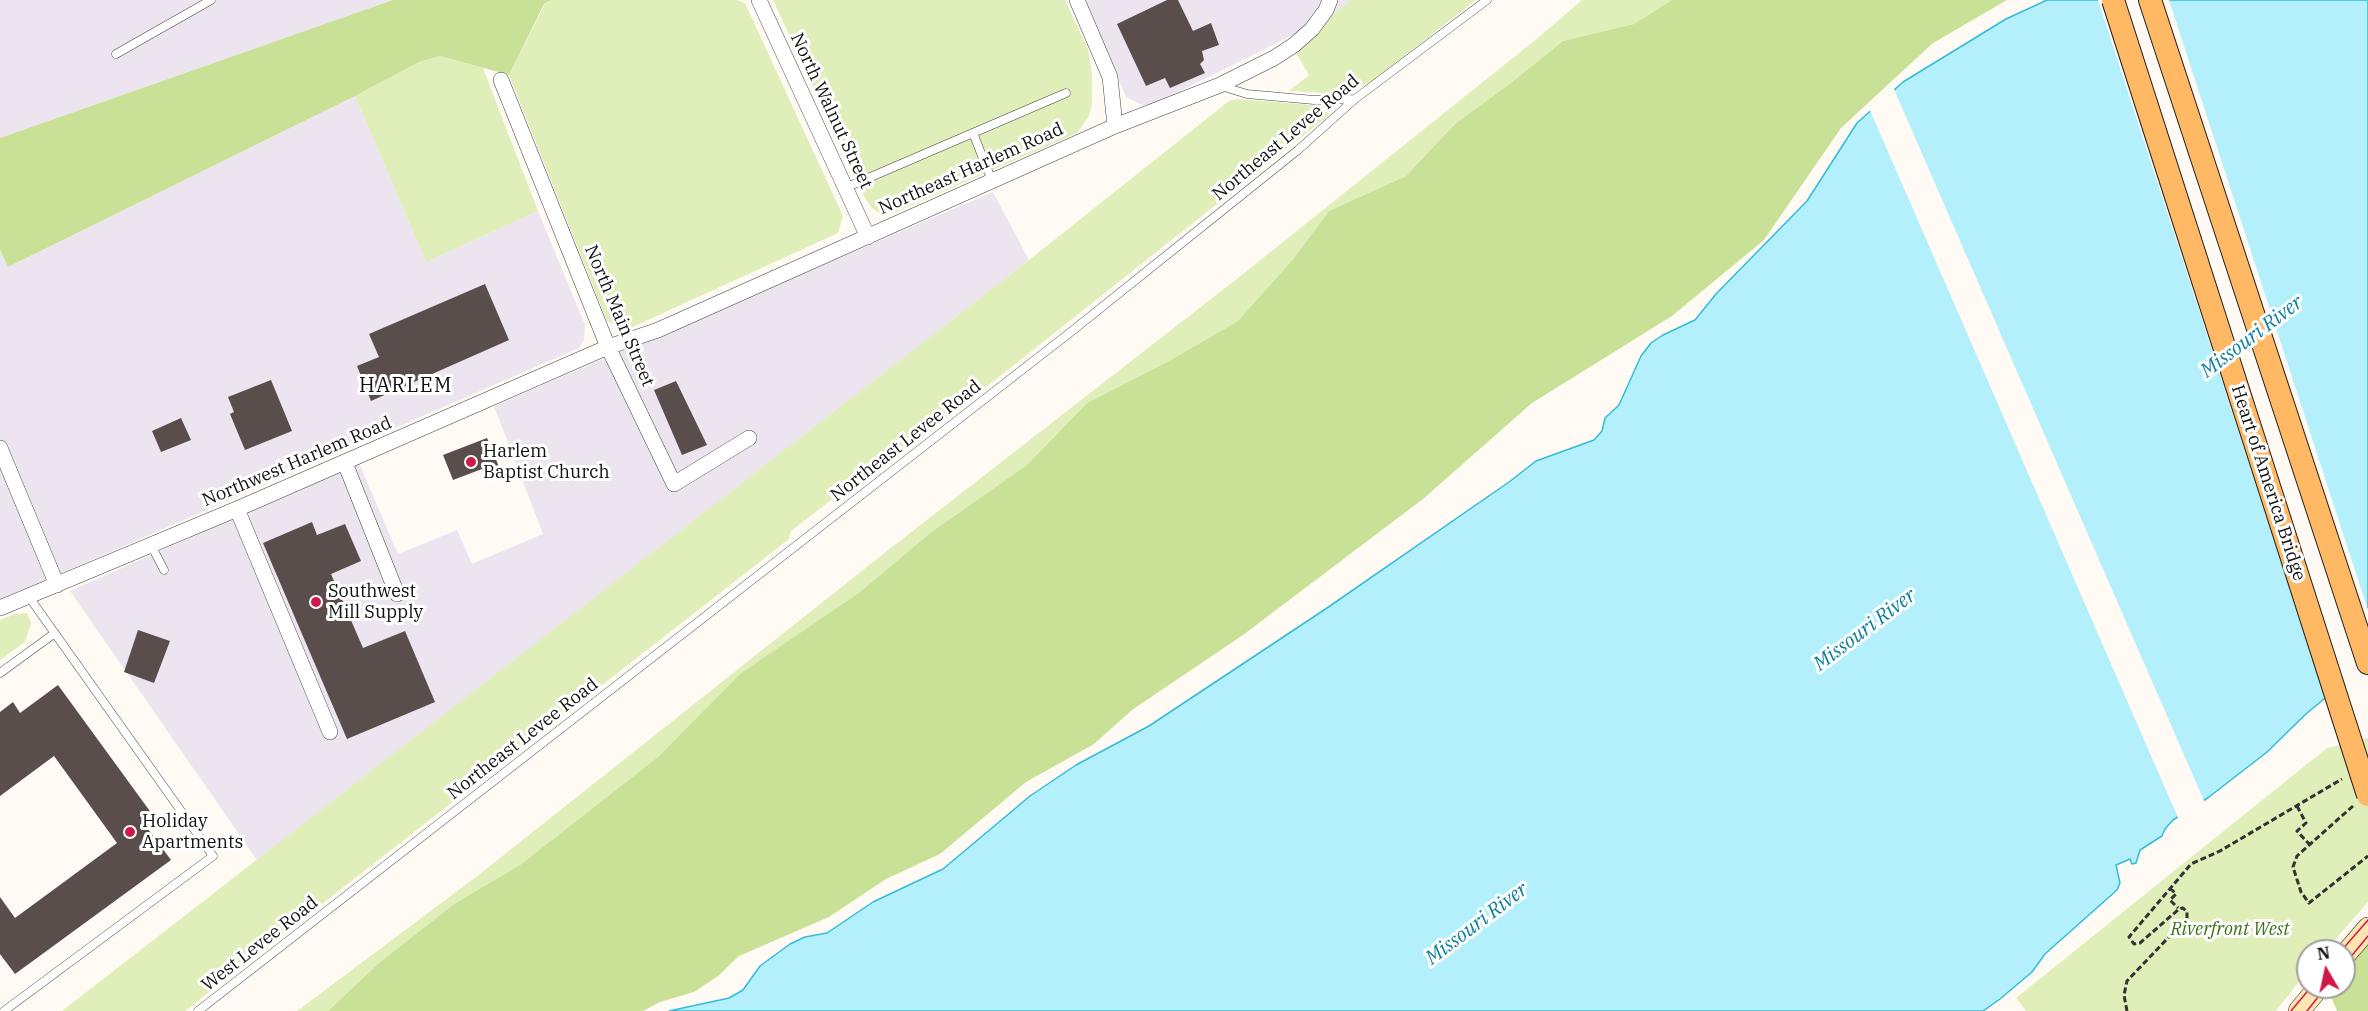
<!DOCTYPE html>
<html>
<head>
<meta charset="utf-8">
<style>
  body { margin:0 }
  #map { position:relative; width:2368px; height:1011px; overflow:hidden; background:#fffaf4; font-family:"IBM Plex Serif",serif }
  canvas { display:block }
  .north { position:absolute; left:2296px; top:939px; width:60px; height:60px; box-sizing:border-box; background:#fff; border:2px solid #9f9f9f; border-radius:50%; rotate:351deg; font-size:16px; font-weight:700; line-height:24px; text-align:center; color:#101010 }
  .north::after { content:''; display:block; margin:auto; width:21px; height:27px; background:#d01949; clip-path:polygon(50% 0,100% 100%,50% 72%,0 100%) }
</style>
</head>
<body>
<div id="map">
<canvas width="2368" height="1011"></canvas>
<div class="north">N</div>
</div>
<script>
const ctx = document.querySelector('canvas').getContext('2d');
ctx.lineJoin = 'round';
function fillPath(path, color) { ctx.fillStyle = color; ctx.fill(path, 'evenodd'); }
const poly = rows => new Path2D(rows.map(r => 'M' + r).join(''));
function strokePath(path, color, width, dash) { ctx.strokeStyle = color; ctx.lineWidth = width; ctx.lineCap = dash ? 'butt' : 'round'; ctx.setLineDash(dash || []); ctx.stroke(path); }
function write(font, color, halo, rows, align = 'center') {
  ctx.font = font + ' "IBM Plex Serif",serif'; ctx.lineWidth = 6; ctx.setLineDash([]); ctx.textBaseline = 'middle'; ctx.strokeStyle = halo; ctx.fillStyle = color; for (const [text, x, y, turn = 0] of rows) {
    ctx.save(); ctx.translate(x, y); ctx.rotate((+turn || 0) * Math.PI / 180); ctx.textAlign = isNaN(turn) ? turn : align; if (halo) ctx.strokeText(text, 0, 0); ctx.fillText(text, 0, 0); ctx.restore();
  }
}
const industrial = poly([
  [0,0,393,0,0,138],
  [1085,0,1351,0,1331,16,1154,104,1142,105,1126,97],
  [355,96,426,262,538,211,585,325,584,340,579,348,0,600,0,250,8,267],
  [993,192,1029,260,257,860,70,591,359,463,398,554,457,530,472,564,543,534,494,406]
]);
const green = poly([
  [551,0,736,0,745,3,843,216,838,233,626,330,607,321,509,75,545,4],
  [773,0,1065,0,1088,49,1092,74,1092,104,1089,116,1077,133,894,213,881,214,872,208,865,198],
  [1351,0,1476,0,1372,81,1357,88,1338,94,1289,91,1309,75,1295,51,1311,39,1331,16],
  [1582,0,1672,0,1634,24,1563,41,1512,82,1455,124,1406,176,1329,211,1294,258,1238,321,1169,361,1087,403,1027,465,930,533,860,592,741,673,658,757,520,865,454,904,379,963,328,1011,297,1011,476,877,887,551,1238,278,1539,37],
  [440,56,483,68,538,211,426,262,355,96,419,62],
  [1237,99,1324,106,1329,109,1329,115,1014,365,847,495,835,497,791,531,789,539,185,1011,62,1011,1029,260,1229,101],
  [27,613,31,623,25,642,0,660,0,620,15,614],
  [2368,738,2368,902,2325,951,2308,951,2308,970,2276,1011,2026,1011,2016,998,2327,748]
]);
const forest = poly([
  [393,0,551,0,544,4,509,75,440,56,419,62,355,96,8,267,0,250,0,138],
  [1672,0,2007,0,1933,43,1841,128,1764,240,1672,316,1532,403,1423,499,1243,635,1132,710,1094,744,1026,782,940,854,886,879,829,917,739,956,718,976,694,992,660,1002,643,1011,328,1011,379,963,454,904,520,865,658,757,741,673,860,592,930,533,1027,465,1087,403,1169,361,1238,321,1294,258,1329,211,1406,176,1455,124,1512,82,1563,41,1634,24],
  [2368,942,2368,1011,2337,1011,2328,989,2344,987,2344,970]
]);
const water = poly([
  [2047,0,2368,0,2368,662,2306,714,2267,752,2209,797,2173,820,2165,829,2162,836,2140,850,2136,863,2132,864,2130,859,2116,865,2120,883,2117,890,2045,954,2032,972,2000,999,1983,1011,669,1011,729,998,743,990,760,966,790,944,805,937,827,933,873,902,943,869,1030,796,1076,765,1149,726,1327,608,1509,482,1536,461,1594,440,1602,431,1605,418,1619,405,1641,356,1651,343,1663,335,1695,320,1716,294,1807,201,1857,123,1903,82,2006,19,2047,0]
]);
const pier = poly([
  [2098,0,2169,0,2368,610,2368,665,2326,701],
  [1893,87,2205,803,2179,820,1869,108]
]);
const building = poly([
  [1167,0,1178,0,1193,31,1211,23,1219,45,1202,51,1204,60,1200,64,1205,73,1170,88,1165,78,1146,86,1117,24],
  [485,284,509,340,371,401,357,366,379,357,369,334],
  [271,380,292,431,245,450,230,414,234,412,228,397],
  [676,381,707,445,682,455,654,390],
  [181,418,191,440,161,452,152,431],
  [487,438,502,474,487,480,482,469,453,480,443,455],
  [312,522,317,535,345,524,361,561,331,574,363,648,405,631,435,702,347,739,263,543],
  [138,630,170,641,154,683,124,672],
  [58,685,152,814,142,821,171,860,15,974,0,954,0,897,15,918,117,843,54,756,0,796,0,712,13,702,20,713]
]);
const path = poly([
  [2297,806,2306,823,2297,831,2309,844],
  [2353,806,2297,856,2293,867,2301,892,2309,903,2368,856],
  [2170,888,2176,894,2170,900,2178,908],
  [2127,1011,2124,995,2127,981,2187,918,2187,912,2183,908,2179,909,2140,943,2134,944,2129,937,2191,864,2220,851,2342,779]
]);
const service = poly([
  [116,54,211,0],
  [1221,86,1247,94,1314,100,1355,99],
  [973,133,992,181],
  [845,188,1066,93],
  [151,545,164,570],
  [0,673,55,633],
  [4,1011,213,856,29,597],
  [198,1011,1072,331,1298,150,1355,99,1487,0]
]);
const minor = poly([
  [759,0,868,237],
  [1077,0,1110,77,1115,126],
  [501,80,608,347,674,484,749,438],
  [0,448,57,585],
  [345,463,397,594],
  [237,509,330,732],
  [0,608,237,509,608,347,658,330,1115,126,1220,85,1274,58,1294,45,1312,29,1326,10,1330,0]
]);
const secondary = poly([
  [2344,956,2368,928],
  [2299,1011,2319,987]
]);
const primary = poly([
  [2150,0,2368,663]
]);
const tram = poly([
  [2341,951,2368,920],
  [2344,965,2368,936],
  [2291,1011,2311,987],
  [2307,1011,2326,987]
]);
const primaryBridge = poly([
  [2113,0,2368,795]
]);
const markers = [
  [471,462,6,"#d01949"],
  [316,602,6,"#d01949"],
  [130,832,6,"#d01949"]
];
const streetNames = [
  ["North Walnut Street",831,111,65],
  ["Northeast Levee Road",1286,138,-40],
  ["Northeast Harlem Road",971,169,-24],
  ["North Main Street",619,316,67],
  ["Northeast Levee Road",906,441,-38],
  ["Northwest Harlem Road",297,462,-23],
  ["Heart of America Bridge",2268,483,72],
  ["Northeast Levee Road",523,739,-38],
  ["West Levee Road",260,944,-38]
];
const poiNames = [
  ["Harlem",483,452],
  ["Baptist Church",483,473],
  ["Southwest",328,592],
  ["Mill Supply",328,613],
  ["Holiday",142,822],
  ["Apartments",142,843]
];
const parkNames = [
  ["Riverfront West",2230,930]
];
const waterNames = [
  ["Missouri River",2252,337,-37],
  ["Missouri River",1865,630,-37],
  ["Missouri River",1477,924,-37]
];
const neighbourhoodNames = [
  ["HARLEM",406,386]
];
fillPath(industrial, '#ece5ef');
fillPath(green, '#e0eeb9');
fillPath(forest, '#c8e196');
fillPath(water, '#b3f0fc');
strokePath(water, '#33bbda', 1.5);
fillPath(pier, '#fffaf4');
fillPath(building, '#5a4e4c');
strokePath(service, '#434343', 9);
strokePath(minor, '#434343', 16);
strokePath(secondary, '#323232', 22);
strokePath(primary, '#212121', 24);
strokePath(path, '#323232', 3, [6, 3]);
strokePath(service, '#fff', 8);
strokePath(minor, '#fff', 15);
strokePath(secondary, '#ffe5af', 21);
strokePath(primary, '#ffb864', 22);
strokePath(tram, '#d01949', 1.5);
strokePath(primaryBridge, '#212121', 24, []);
strokePath(primaryBridge, '#ffb864', 22);
for (const [x, y, r, color] of markers) { const dot = new Path2D(); dot.arc(x, y, r, 0, 2 * Math.PI); ctx.fillStyle = color; ctx.fill(dot); strokePath(dot, '#fff', 2); }
write('18px', '#101010', '#fff', streetNames);
write('18px', '#101010', '#fff', poiNames, 'left');
write('italic 18px', '#3d7019', '#fff', parkNames);
write('italic 20px', '#0c7fa0', '#fff', waterNames);
ctx.letterSpacing = '1.5px';
write('20px', '#101010', '#fff', neighbourhoodNames);
ctx.letterSpacing = '0px';
</script>
</body>
</html>
